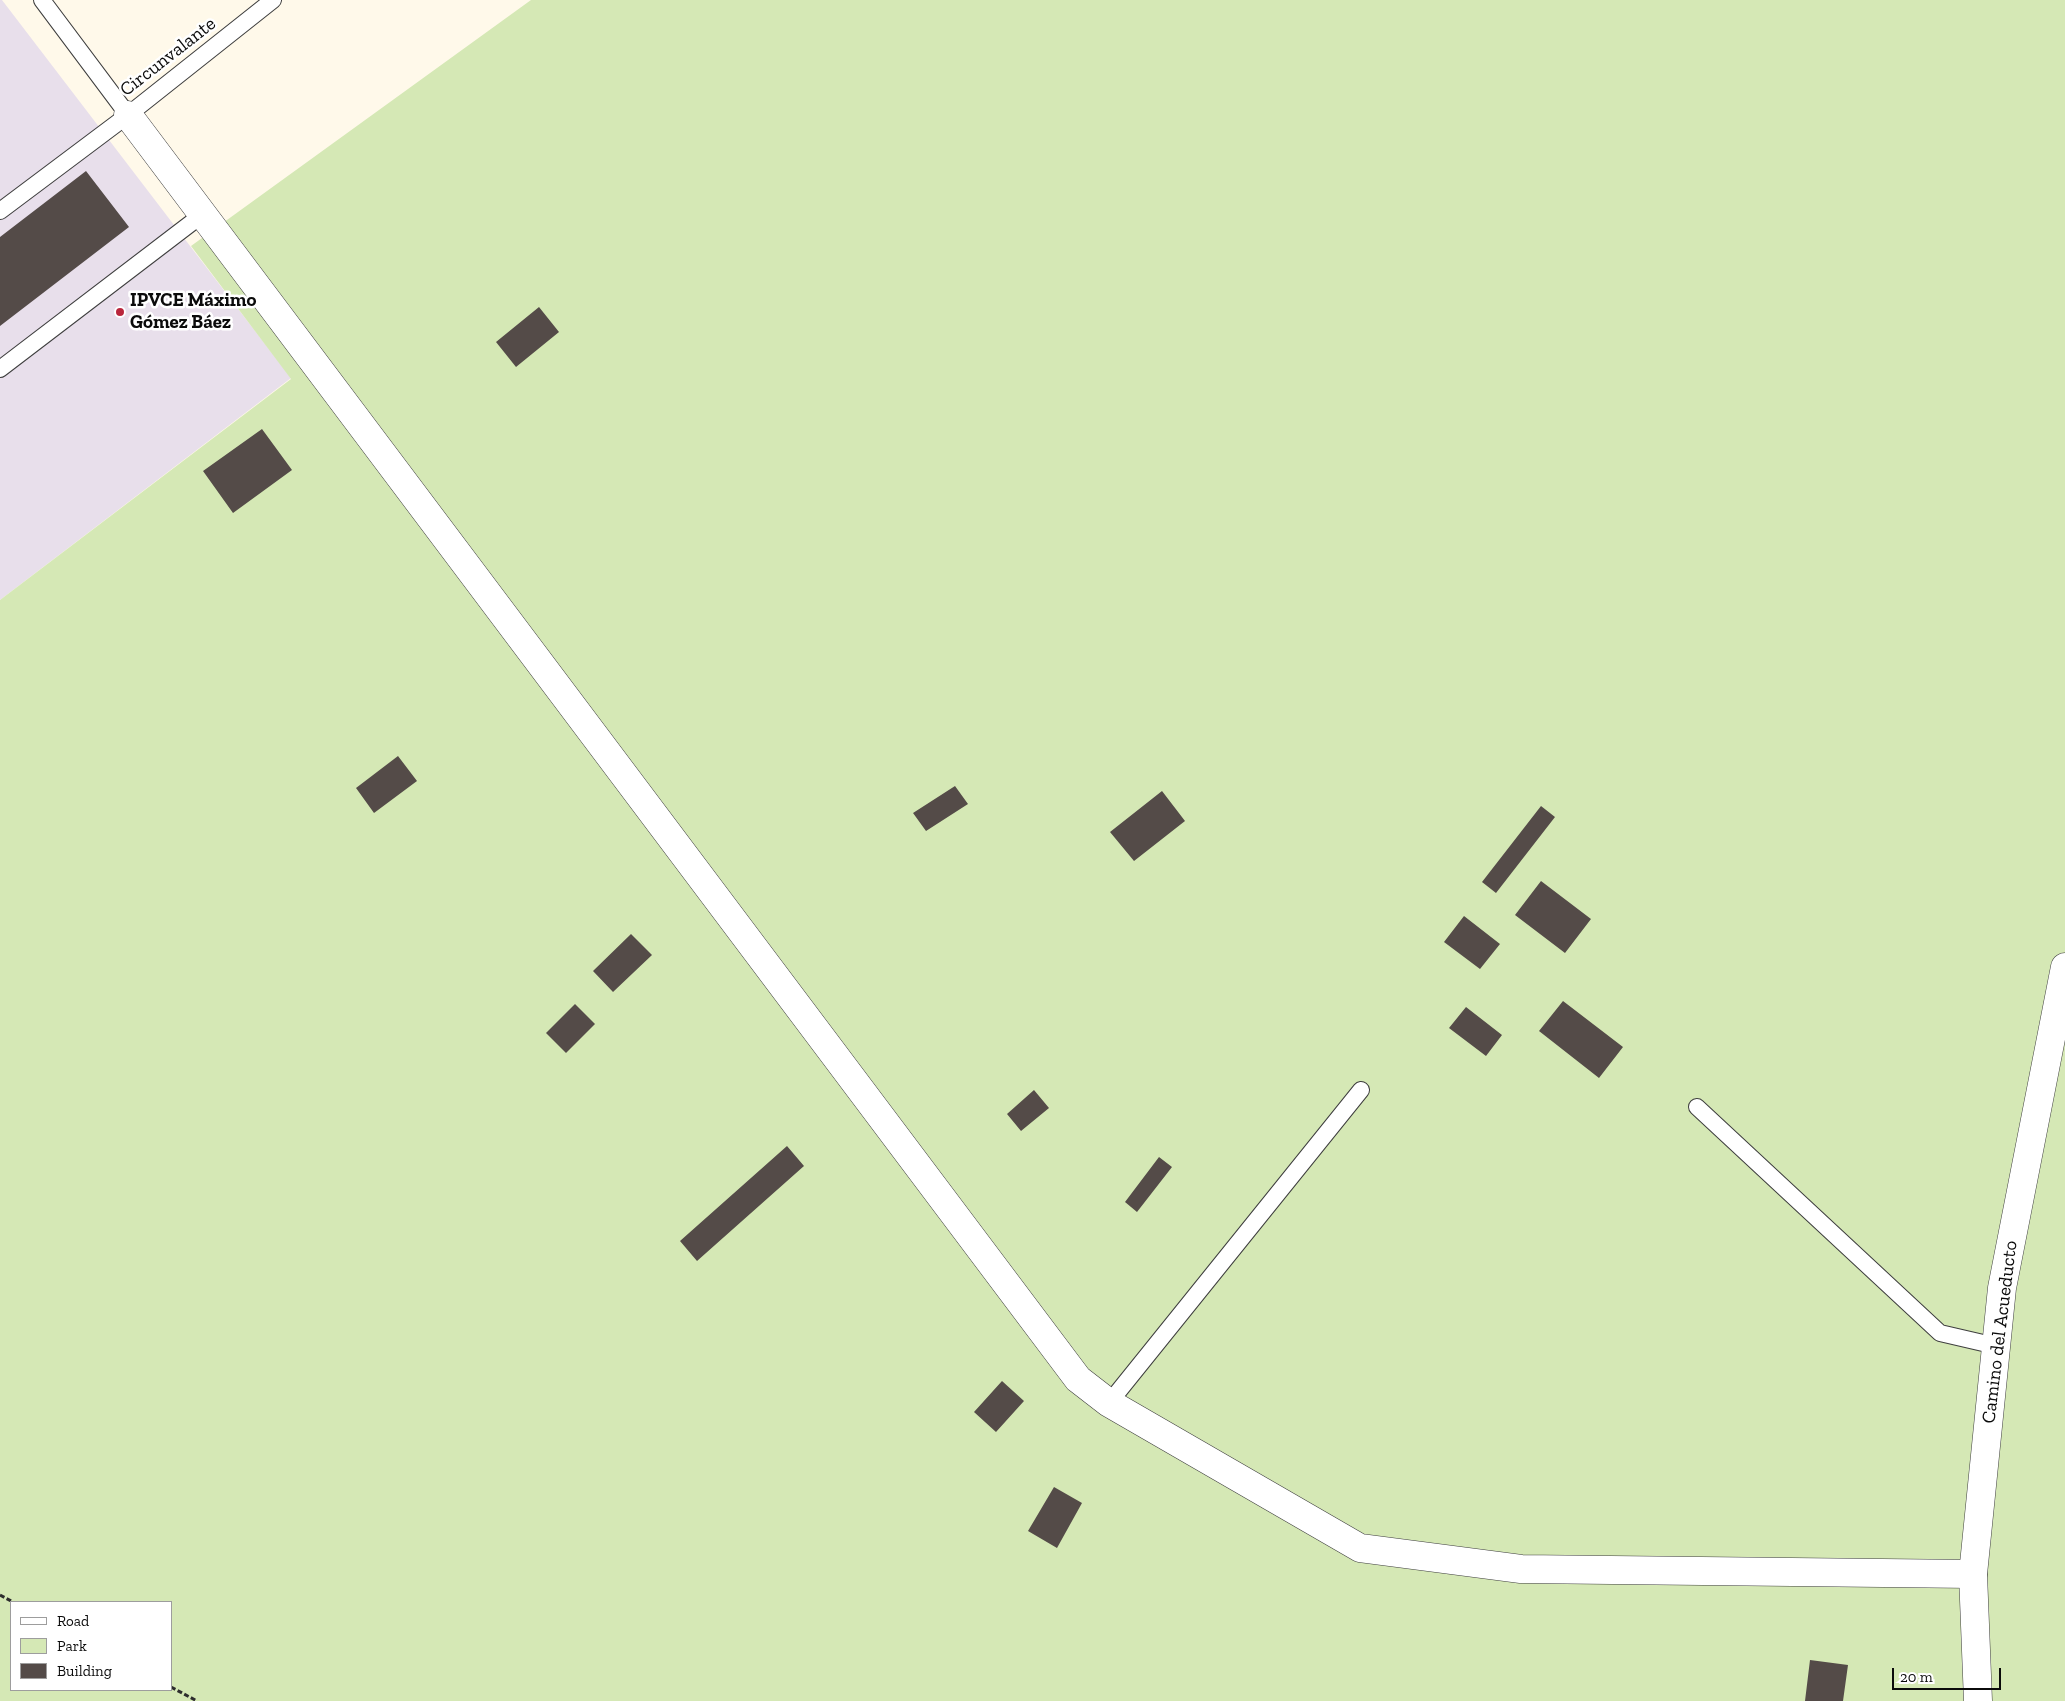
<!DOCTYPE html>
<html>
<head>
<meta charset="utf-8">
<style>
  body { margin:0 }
  #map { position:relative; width:2065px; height:1701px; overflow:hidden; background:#fff9ea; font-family:"Zilla Slab",serif }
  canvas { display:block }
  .legend { position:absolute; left:10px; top:1601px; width:162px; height:90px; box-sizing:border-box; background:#fff; border:1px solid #9d9d9d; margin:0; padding:6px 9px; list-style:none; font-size:15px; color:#0b0b0b }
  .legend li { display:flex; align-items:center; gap:10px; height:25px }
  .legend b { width:25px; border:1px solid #9d9d9d }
  .scale { position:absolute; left:1892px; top:1668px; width:109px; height:22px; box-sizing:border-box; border:2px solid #0b0b0b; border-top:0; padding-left:6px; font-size:15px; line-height:18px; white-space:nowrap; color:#0b0b0b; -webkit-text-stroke:4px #fff; paint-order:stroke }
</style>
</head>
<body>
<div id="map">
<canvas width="2065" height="1701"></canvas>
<ul class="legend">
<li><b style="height:6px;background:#fff"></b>Road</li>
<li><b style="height:14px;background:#d5e8b5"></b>Park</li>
<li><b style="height:14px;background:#544b48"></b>Building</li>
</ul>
<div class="scale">20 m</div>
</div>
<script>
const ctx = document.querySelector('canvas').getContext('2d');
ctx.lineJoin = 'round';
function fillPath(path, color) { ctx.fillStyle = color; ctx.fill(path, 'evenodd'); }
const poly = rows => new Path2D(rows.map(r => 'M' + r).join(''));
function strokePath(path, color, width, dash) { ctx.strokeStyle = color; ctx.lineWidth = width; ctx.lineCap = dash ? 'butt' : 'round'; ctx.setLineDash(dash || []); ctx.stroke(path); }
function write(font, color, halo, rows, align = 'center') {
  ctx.font = font + ' "Zilla Slab",serif'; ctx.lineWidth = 5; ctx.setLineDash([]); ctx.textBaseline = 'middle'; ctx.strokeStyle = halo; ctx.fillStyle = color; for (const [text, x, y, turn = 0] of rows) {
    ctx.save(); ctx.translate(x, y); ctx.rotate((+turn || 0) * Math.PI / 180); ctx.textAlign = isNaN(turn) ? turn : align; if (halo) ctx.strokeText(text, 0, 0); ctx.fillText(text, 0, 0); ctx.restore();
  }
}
const industrial = poly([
  [0,0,2,0,291,378,0,600]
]);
const green = poly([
  [531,0,2065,0,2065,1701,0,1701,0,600,291,379,191,246],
  [11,1602,171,1602,171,1690,11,1690]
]);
const building = poly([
  [86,171,129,227,0,326,0,237],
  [539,307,559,332,516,367,496,342],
  [262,429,292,470,233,513,203,471],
  [398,756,417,781,374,813,356,788],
  [955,786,968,804,926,831,913,813],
  [1162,791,1185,821,1134,861,1110,832],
  [1541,806,1555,817,1496,893,1482,882],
  [1541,881,1591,919,1565,953,1515,915],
  [1464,916,1500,944,1480,969,1444,942],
  [631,934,652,955,613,992,593,971],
  [1563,1001,1623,1047,1599,1078,1539,1031],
  [575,1004,595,1024,566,1053,546,1033],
  [1466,1007,1502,1035,1486,1056,1449,1028],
  [1034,1090,1049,1108,1021,1131,1007,1114],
  [787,1146,804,1166,697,1261,680,1241],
  [1159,1157,1172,1167,1137,1212,1125,1202],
  [1002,1381,1024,1401,996,1432,974,1412],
  [1054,1487,1082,1503,1057,1548,1028,1531],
  [1810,1660,1848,1665,1843,1701,1805,1701]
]);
const path = poly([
  [0,1595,13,1602],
  [171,1687,197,1701]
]);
const service = poly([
  [42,0,128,115,273,0],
  [0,211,128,115],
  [0,369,203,214],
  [1697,1107,1940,1333,1996,1346],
  [1109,1403,1361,1090]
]);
const minor = poly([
  [128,115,1078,1379,1109,1403,1360,1548,1521,1569,1973,1574]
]);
const tertiary = poly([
  [1978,1701,1973,1574,2002,1288,2065,967]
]);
const markers = [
  [120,312,5,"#b9263c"]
];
const streetNames = [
  ["Circunvalante",168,57,-38],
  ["Camino del Acueducto",2000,1332,-83]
];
const poiNames = [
  ["IPVCE Máximo",130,301],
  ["Gómez Báez",130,323]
];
fillPath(industrial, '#e8dfeb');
fillPath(green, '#d5e8b5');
fillPath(building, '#544b48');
strokePath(service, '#3e3e3e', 18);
strokePath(minor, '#3e3e3e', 29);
strokePath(tertiary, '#3e3e3e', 29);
strokePath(path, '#2d2d2d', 3, [5, 2.5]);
strokePath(service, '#fff', 16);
strokePath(minor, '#fff', 28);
strokePath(tertiary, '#fff', 28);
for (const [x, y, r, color] of markers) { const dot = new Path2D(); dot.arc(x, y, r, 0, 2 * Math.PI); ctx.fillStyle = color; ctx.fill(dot); strokePath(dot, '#fff', 2); }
write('19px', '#0b0b0b', '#fff', streetNames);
write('bold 19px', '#0b0b0b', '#fff', poiNames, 'left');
</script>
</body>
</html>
